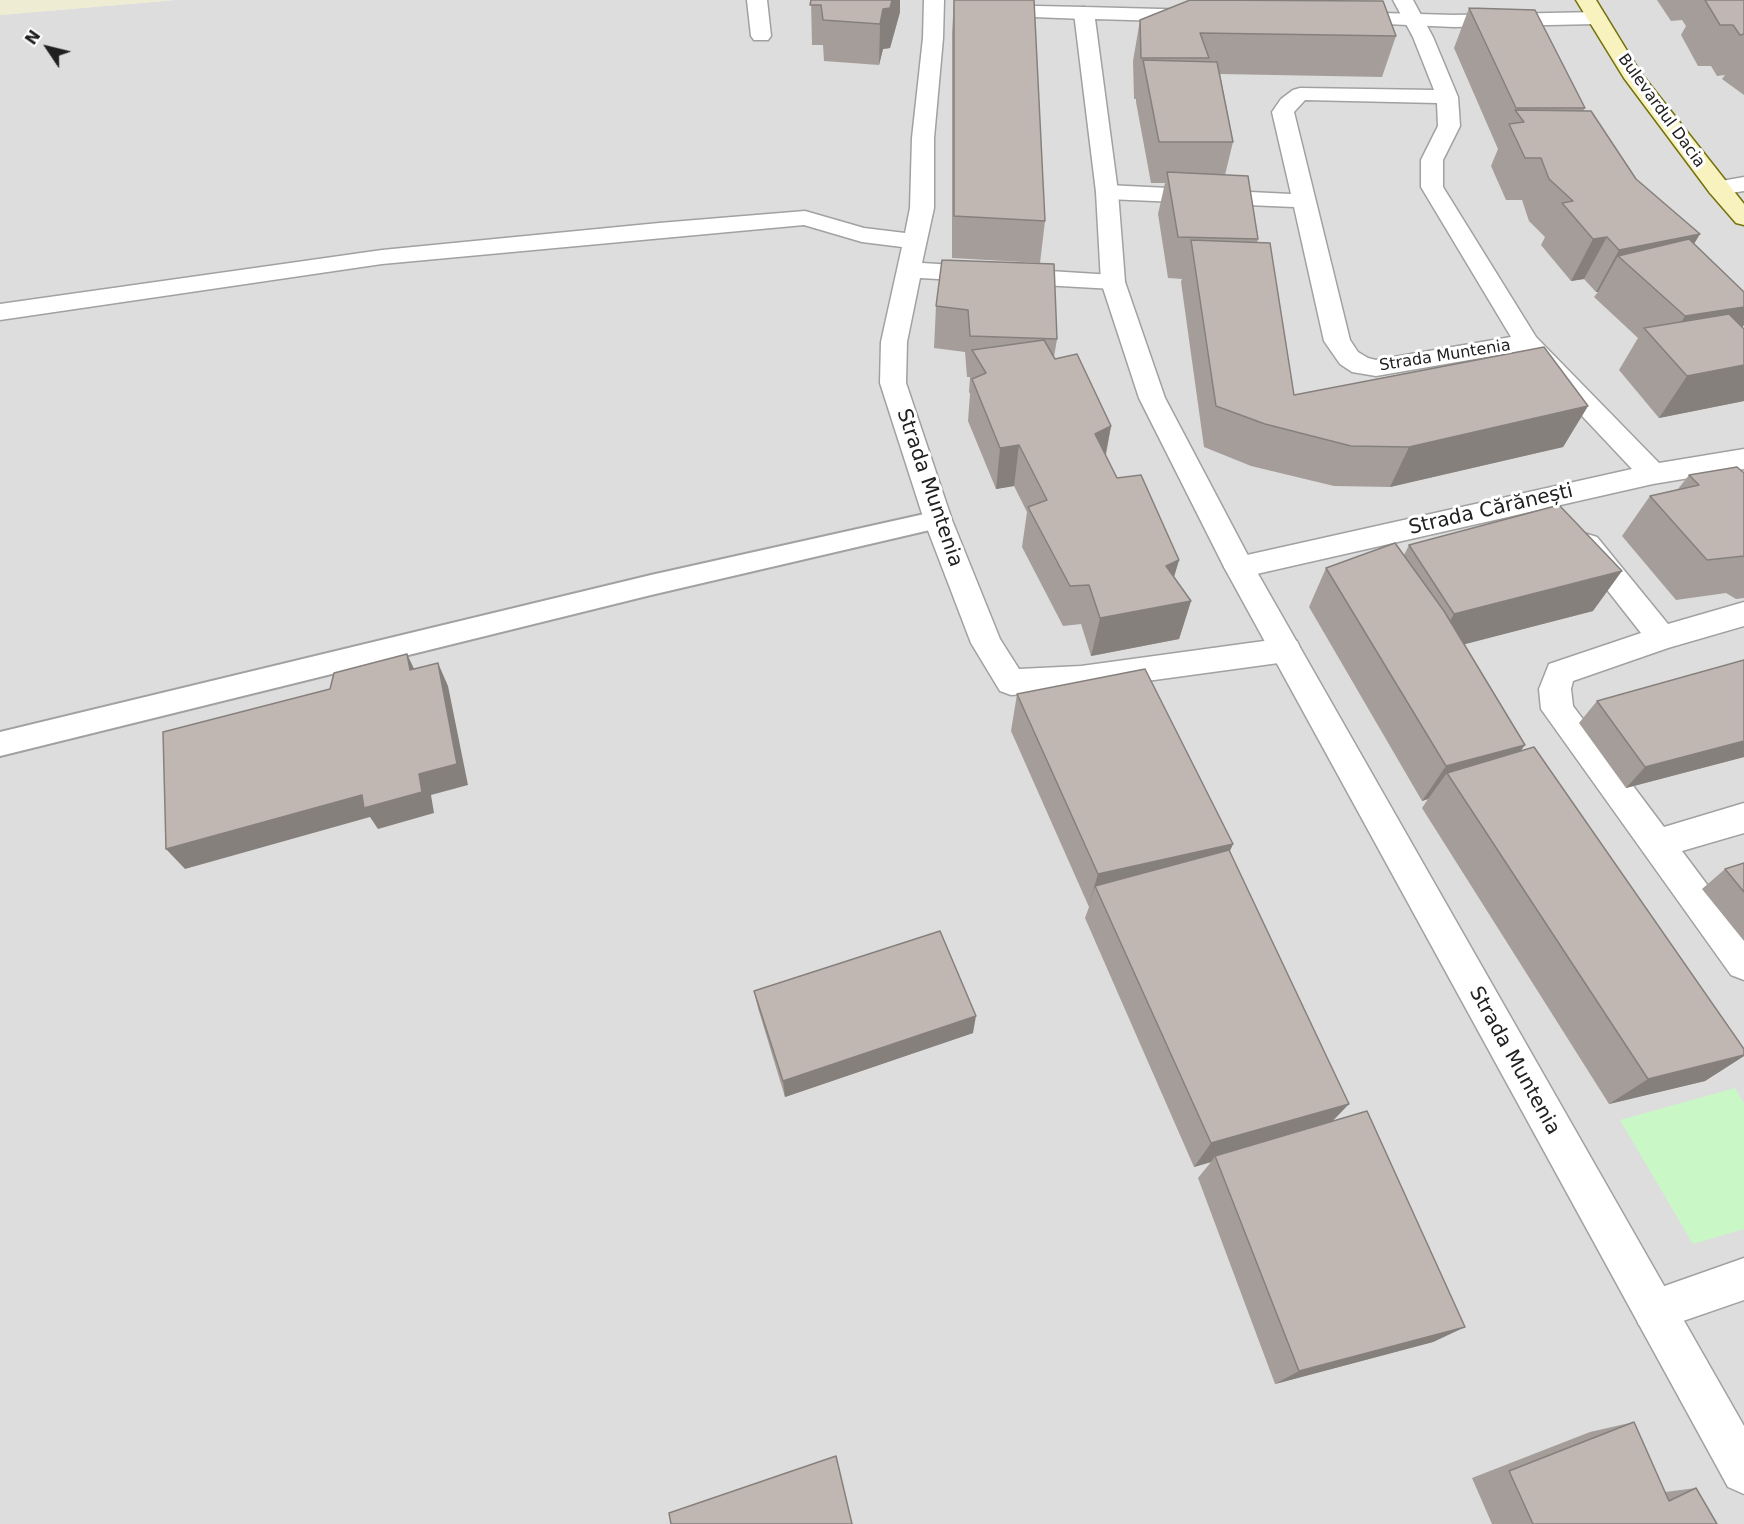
<!DOCTYPE html>
<html>
<head>
<meta charset="utf-8">
<style>
  body { margin:0 }
  #map { position:relative; width:1744px; height:1524px; overflow:hidden; background:#f0ece7; font-family:"DejaVu Sans",sans-serif }
  canvas { display:block }
  .north { position:absolute; left:18px; top:18px; width:60px; height:60px; -webkit-text-stroke:4px #fff; paint-order:stroke; rotate:305deg; font-size:16px; font-weight:700; line-height:24px; text-align:center; color:#202020 }
  .north::after { content:''; display:block; margin:auto; width:21px; height:27px; background:#202020; clip-path:polygon(50% 0,100% 100%,50% 72%,0 100%) }
</style>
</head>
<body>
<div id="map">
<canvas width="1744" height="1524"></canvas>
<div class="north">N</div>
</div>
<script>
const ctx = document.querySelector('canvas').getContext('2d');
ctx.lineJoin = 'round';
function fillPath(path, color) { ctx.fillStyle = color; ctx.fill(path, 'evenodd'); }
const poly = rows => new Path2D(rows.map(r => 'M' + r).join(''));
function strokePath(path, color, width, dash) { ctx.strokeStyle = color; ctx.lineWidth = width; ctx.lineCap = dash ? 'butt' : 'round'; ctx.setLineDash(dash || []); ctx.stroke(path); }
function write(font, color, halo, rows, align = 'center') {
  ctx.font = font + ' "DejaVu Sans",sans-serif'; ctx.lineWidth = 6; ctx.setLineDash([]); ctx.textBaseline = 'middle'; ctx.strokeStyle = halo; ctx.fillStyle = color; for (const [text, x, y, turn = 0] of rows) {
    ctx.save(); ctx.translate(x, y); ctx.rotate((+turn || 0) * Math.PI / 180); ctx.textAlign = isNaN(turn) ? turn : align; if (halo) ctx.strokeText(text, 0, 0); ctx.fillText(text, 0, 0); ctx.restore();
  }
}
const residential = poly([
  [175,0,1744,0,1744,1524,0,1524,0,15]
]);
const farmland = poly([
  [0,0,175,0,0,15]
]);
const park = poly([
  [1735,1088,1744,1103,1744,1229,1693,1244,1620,1120]
]);
const service = poly([
  [938,511,947,514,950,520,947,526,651,595,0,756,0,732,651,575,938,511]
]);
const minor = poly([
  [747,0,767,0,771,36,768,40,754,40,751,36,747,0],
  [924,0,944,0,943,38,934,138,934,208,922,263,1113,275,1122,277,1125,282,1122,287,1113,289,920,278,907,342,906,383,952,520,1000,639,1019,669,1081,666,1286,638,1297,641,1301,650,1297,659,1286,662,1081,690,1011,695,1000,691,971,643,924,520,880,383,881,342,902,247,862,242,804,225,382,264,0,320,0,304,382,250,659,223,805,211,864,228,905,233,910,208,912,138,923,38,924,0],
  [1393,0,1413,0,1433,37,1458,97,1460,126,1443,160,1443,187,1536,337,1659,463,1744,449,1744,469,1653,484,1239,578,1229,575,1224,567,1229,559,1632,469,1521,351,1376,376,1352,372,1340,364,1324,341,1294,207,1107,199,1099,197,1096,192,1099,187,1107,185,1291,194,1272,112,1281,99,1293,90,1300,88,1434,90,1413,37,1393,0],
  [1305,100,1437,103,1438,126,1421,160,1421,187,1511,337,1376,360,1368,358,1358,352,1350,340,1294,112,1305,100],
  [990,5,1084,7,1091,9,1094,13,1091,17,1084,19,983,15,980,11,983,7,990,5],
  [1744,177,1744,191,1718,195,1710,193,1707,188,1710,183,1744,177],
  [1587,534,1597,537,1668,624,1744,602,1744,626,1668,648,1573,681,1571,689,1573,706,1664,827,1744,803,1744,833,1682,851,1744,934,1744,980,1731,975,1541,709,1539,689,1549,664,1641,633,1572,545,1577,537,1587,534],
  [1744,1258,1744,1300,1654,1331,1639,1325,1633,1310,1639,1295,1744,1258]
]);
const tertiary = poly([
  [1084,7,1199,10,1206,12,1209,16,1206,20,1199,22,1095,19,1118,192,1125,282,1165,398,1253,565,1744,1426,1744,1494,1728,1487,1224,567,1139,398,1101,282,1096,192,1074,13,1077,9,1084,7],
  [1346,12,1454,15,1597,12,1604,14,1607,18,1604,22,1597,24,1454,27,1339,22,1336,18,1339,14,1346,12]
]);
const secondary = poly([
  [1576,0,1596,0,1640,72,1744,204,1744,225,1736,223,1710,193,1624,78,1576,0]
]);
const wall = poly([
  [811,0,900,0,900,12,890,48,883,49,879,65,824,61,823,45,812,45],
  [954,0,1045,221,1040,263,952,258,952,33],
  [1657,0,1744,0,1744,95,1722,79,1725,75,1717,76,1711,66,1698,66,1681,35,1686,26,1682,20,1671,21],
  [1469,8,1585,108,1583,111,1636,179,1694,244,1744,292,1744,325,1742,327,1744,329,1744,401,1659,418,1619,370,1638,338,1594,297,1598,292,1596,292,1584,279,1571,281,1541,245,1545,237,1529,221,1522,200,1506,200,1491,166,1498,149,1454,48],
  [1140,20,1396,36,1382,77,1220,74,1233,142,1225,175,1258,239,1257,243,1294,395,1588,406,1563,447,1390,487,1334,486,1251,466,1204,447,1181,282,1182,279,1168,278,1158,214,1165,183,1151,183,1136,102,1136,99,1134,99,1133,61],
  [942,260,1057,339,1054,357,1111,426,1106,455,1117,478,1179,560,1174,577,1191,601,1179,639,1091,656,1081,624,1063,626,1022,547,1027,512,1014,486,996,489,968,421,970,394,969,392,970,377,967,377,965,352,934,348,936,306],
  [1744,473,1744,598,1736,599,1726,593,1676,600,1622,536,1650,496,1678,489,1689,475],
  [1409,545,1593,611,1464,644,1520,752,1744,1049,1744,1056,1705,1081,1609,1104,1422,808,1428,799,1422,801,1309,607,1326,568,1404,555],
  [1017,694,1233,844,1230,851,1333,1121,1465,1327,1433,1342,1275,1384,1198,1178,1211,1162,1194,1167,1085,918,1089,907,1011,731],
  [1597,701,1744,757,1626,788,1579,723],
  [1744,863,1744,941,1702,889,1725,869],
  [754,991,973,1033,785,1097,758,1008],
  [1634,1422,1665,1492,1696,1488,1717,1524,1492,1524,1472,1478,1590,1432]
]);
const shadedWall = poly([
  [892,0,900,0,900,12,890,48,883,49,879,65,880,24,883,9],
  [1700,234,1675,276,1618,256,1598,292,1596,292,1619,250],
  [1607,237,1584,279,1571,281,1593,239],
  [1744,307,1744,325,1729,346,1663,350,1685,316],
  [1744,365,1744,401,1659,418,1687,376],
  [1588,406,1563,447,1390,487,1409,447],
  [1111,426,1103,467,1095,434],
  [1019,445,1014,486,996,489,1000,448],
  [1179,560,1167,600,1166,566],
  [1622,571,1593,611,1431,653,1454,614],
  [1191,601,1179,639,1091,656,1100,618],
  [407,654,418,677,410,670],
  [438,663,448,686,468,785,431,795,434,813,378,829,370,817,185,869,166,849,419,774],
  [1744,741,1744,757,1626,788,1645,767],
  [1525,745,1498,781,1447,773,1428,799,1422,801,1446,766],
  [1233,844,1217,877,1095,886,1088,907,1098,874],
  [976,1016,973,1033,785,1097,783,1081],
  [1744,1055,1744,1056,1705,1081,1609,1104,1648,1079],
  [1349,1104,1325,1129,1215,1156,1211,1162,1194,1167,1211,1143],
  [1465,1327,1433,1342,1275,1384,1299,1371]
]);
const building = poly([
  [811,0,892,0,890,8,883,9,880,24,823,20,821,5,810,5,811,0],
  [954,0,1034,0,1045,221,954,216,954,0],
  [1190,0,1383,1,1396,36,1200,33,1209,58,1141,58,1140,20,1190,0],
  [1705,0,1744,0,1744,34,1740,35,1733,25,1720,25,1705,0],
  [1469,8,1535,10,1585,108,1516,108,1469,8],
  [1143,60,1217,62,1233,142,1159,142,1143,60],
  [1515,110,1591,111,1636,179,1700,234,1619,250,1607,237,1593,239,1562,203,1573,201,1549,179,1541,158,1525,158,1509,124,1524,122,1515,110],
  [1167,172,1248,176,1258,239,1178,237,1167,172],
  [1689,239,1744,292,1744,307,1685,316,1618,256,1689,239],
  [1191,240,1270,243,1294,395,1544,347,1588,406,1409,447,1351,446,1265,424,1216,406,1191,240],
  [942,260,1054,264,1057,339,970,336,968,310,936,306,942,260],
  [1729,314,1744,329,1744,365,1687,376,1644,328,1729,314],
  [1044,340,1055,359,1077,354,1111,426,1095,434,1117,478,1141,475,1179,560,1166,566,1191,601,1100,618,1089,585,1070,586,1028,507,1047,500,1019,445,1000,448,972,379,986,373,972,350,1044,340],
  [1737,467,1744,473,1744,556,1707,560,1650,496,1699,485,1689,475,1737,467],
  [1559,505,1622,571,1454,614,1409,545,1559,505],
  [1395,543,1444,611,1525,745,1446,766,1326,568,1395,543],
  [407,654,410,670,438,663,457,764,419,774,422,792,364,808,362,795,166,849,163,732,330,689,334,673,407,654],
  [1744,660,1744,741,1645,767,1597,701,1744,660],
  [1145,669,1233,844,1098,874,1017,694,1145,669],
  [1534,747,1744,1049,1744,1055,1648,1079,1447,773,1534,747],
  [1229,850,1349,1104,1211,1143,1095,886,1229,850],
  [1744,863,1744,892,1725,869,1744,863],
  [940,931,976,1016,783,1081,754,991,940,931],
  [1367,1111,1465,1327,1299,1371,1215,1156,1367,1111],
  [1634,1422,1669,1501,1696,1488,1717,1524,1533,1524,1509,1471,1634,1422],
  [836,1456,852,1524,671,1524,669,1513,836,1456]
]);
const farStreetnames = [
  ["Bulevardul Dacia",1661,111,54],
  ["Strada Muntenia",1445,356,-9]
];
const streetNames = [
  ["Strada Muntenia",929,488,71],
  ["Strada Cărănești",1491,510,-13],
  ["Strada Muntenia",1514,1061,61]
];
fillPath(residential, '#dedddd');
fillPath(farmland, '#eeecd3');
fillPath(park, '#c9f7c6');
strokePath(service, '#a1a1a1', 4);
strokePath(minor, '#a1a1a1', 3);
strokePath(tertiary, '#a1a1a1', 3);
strokePath(secondary, '#74710a', 3);
fillPath(service, '#fff');
fillPath(minor, '#fff');
fillPath(tertiary, '#fff');
fillPath(secondary, '#f7f2be');
fillPath(wall, '#a59d9a');
fillPath(shadedWall, '#86807d');
fillPath(building, '#c0b7b3');
strokePath(building, '#86807d', 1.5);
write('16px', '#202020', '#fff', farStreetnames);
write('20px', '#202020', '#fff', streetNames);
</script>
</body>
</html>
